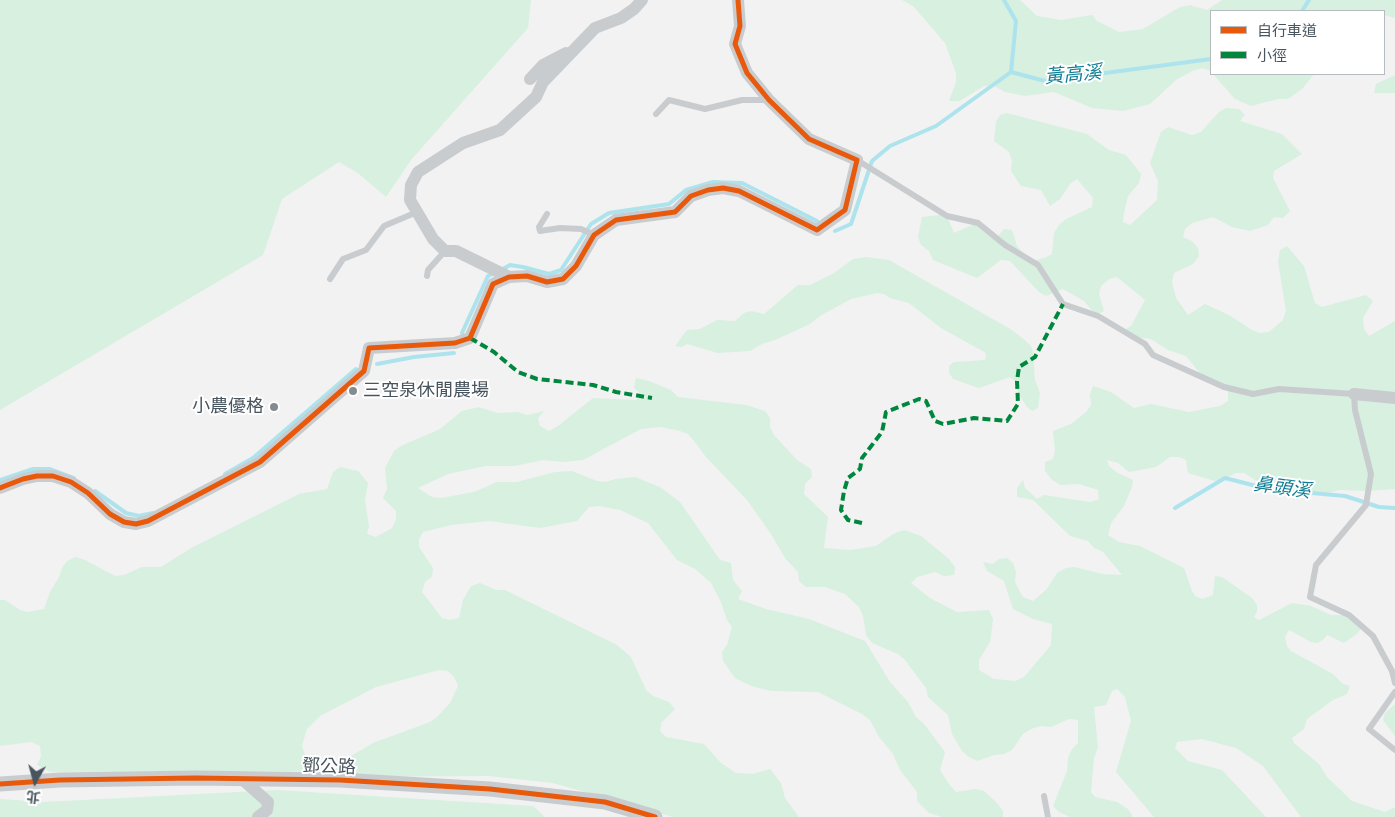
<!DOCTYPE html>
<html>
<head>
<meta charset="utf-8">
<style>
  body { margin:0 }
  #map { position:relative; width:1395px; height:817px; overflow:hidden; background:#f2f2f2; font-family:Montserrat,"Noto Sans TC",sans-serif }
  canvas { display:block }
  .legend { position:absolute; left:1210px; top:10px; width:175px; height:65px; box-sizing:border-box; background:#fff; border:1px solid #b6bbbf; margin:0; padding:6px 9px; list-style:none; font-size:15px; color:#49555e }
  .legend li { display:flex; align-items:center; gap:10px; height:25px }
  .legend b { width:25px; border:1px solid #b6bbbf }
  .north { position:absolute; left:10px; top:757px; width:50px; height:50px; -webkit-text-stroke:4px #fff; paint-order:stroke; rotate:187deg; font-size:14px; font-weight:700; line-height:20px; text-align:center; color:#49555e }
  .north::after { content:''; display:block; margin:auto; width:18px; height:22px; background:#49555e; clip-path:polygon(50% 0,100% 100%,50% 72%,0 100%) }
</style>
</head>
<body>
<div id="map">
<canvas width="1395" height="817"></canvas>
<ul class="legend">
<li><b style="height:6px;background:#e8590c"></b>自行車道</li>
<li><b style="height:6px;background:#00873e"></b>小徑</li>
</ul>
<div class="north">北</div>
</div>
<script>
const ctx = document.querySelector('canvas').getContext('2d');
ctx.lineJoin = 'round';
function fillPath(path, color) { ctx.fillStyle = color; ctx.fill(path, 'evenodd'); }
const poly = rows => new Path2D(rows.map(r => 'M' + r).join(''));
function strokePath(path, color, width, dash) { ctx.strokeStyle = color; ctx.lineWidth = width; ctx.lineCap = dash ? 'butt' : 'round'; ctx.setLineDash(dash || []); ctx.stroke(path); }
function write(font, color, halo, rows, align = 'center') {
  ctx.font = font + ' Montserrat,"Noto Sans TC",sans-serif'; ctx.lineWidth = 4; ctx.setLineDash([]); ctx.textBaseline = 'middle'; ctx.strokeStyle = halo; ctx.fillStyle = color; for (const [text, x, y, turn = 0] of rows) {
    ctx.save(); ctx.translate(x, y); ctx.rotate((+turn || 0) * Math.PI / 180); ctx.textAlign = isNaN(turn) ? turn : align; if (halo) ctx.strokeText(text, 0, 0); ctx.fillText(text, 0, 0); ctx.restore();
  }
}
const green = poly([
  [0,0,531,0,528,28,411,160,386,197,359,174,339,162,282,199,263,255,0,410],
  [902,0,1020,0,1037,16,1061,20,1092,15,1097,21,1119,32,1143,29,1180,7,1190,5,1207,10,1222,0,1395,0,1395,18,1384,15,1384,11,1211,11,1211,71,1202,68,1192,71,1176,80,1150,104,1123,111,1092,108,1054,92,1025,96,1005,92,994,86,984,86,960,101,949,101,956,82,956,73,945,43,913,6],
  [1213,74,1314,74,1302,89,1288,99,1278,99,1251,106,1235,99],
  [1395,75,1395,93,1374,93,1376,84],
  [1226,108,1239,109,1245,115,1240,121,1282,134,1302,154,1274,171,1273,178,1290,211,1283,218,1274,217,1268,225,1250,231,1232,227,1213,217,1192,223,1185,229,1183,237,1192,241,1198,248,1199,256,1193,264,1174,273,1172,282,1176,298,1188,315,1205,304,1229,315,1252,330,1260,333,1269,332,1283,320,1286,311,1278,261,1280,250,1287,246,1304,266,1315,303,1322,307,1366,295,1373,301,1363,318,1364,329,1369,336,1395,321,1395,489,1367,491,1340,490,1327,493,1301,489,1290,481,1260,483,1244,473,1236,473,1218,482,1188,473,1186,460,1179,457,1170,457,1156,467,1129,472,1118,463,1107,460,1109,466,1116,472,1133,480,1132,487,1124,506,1111,523,1108,535,1119,542,1140,546,1184,568,1192,591,1195,596,1202,599,1213,595,1215,576,1222,577,1252,598,1257,605,1257,612,1254,617,1259,620,1292,603,1311,606,1331,615,1345,615,1361,628,1358,633,1344,643,1327,635,1323,640,1317,643,1311,642,1289,630,1285,637,1287,646,1291,651,1333,674,1343,684,1350,686,1347,694,1333,700,1307,719,1304,729,1292,738,1294,743,1319,764,1327,777,1352,801,1385,812,1395,807,1395,817,1301,817,1263,766,1236,748,1202,739,1177,742,1175,748,1188,761,1222,770,1266,817,1154,817,1116,772,1131,721,1125,697,1117,689,1112,691,1106,705,1094,707,1098,747,1094,758,1091,792,1095,797,1117,802,1128,809,1133,817,1070,817,1059,812,1053,806,1067,771,1068,758,1072,749,1078,743,1078,720,1069,719,1051,727,1041,726,1031,729,1023,734,1012,750,1004,754,994,755,977,761,969,757,962,751,952,734,948,715,928,697,926,688,905,660,898,654,872,643,866,635,863,616,859,607,845,594,825,587,806,587,799,581,798,572,785,558,771,534,747,500,706,457,694,441,688,434,680,431,660,427,641,429,583,460,563,462,543,460,515,466,486,466,448,474,418,488,432,497,441,498,474,492,497,482,517,482,555,472,572,471,597,481,606,482,615,479,635,477,660,487,680,502,720,560,731,563,733,580,742,591,738,599,766,609,809,619,865,641,890,682,908,702,916,717,924,724,945,752,940,770,949,784,956,792,975,789,984,791,998,804,1003,811,1003,817,942,817,929,813,917,801,917,792,900,770,893,754,879,737,870,720,862,714,818,692,771,691,751,686,735,678,723,661,722,652,727,645,732,627,727,620,721,602,711,583,695,569,677,560,648,523,620,510,599,506,589,507,577,521,540,528,489,521,451,525,423,532,419,539,419,547,433,568,432,577,425,582,422,592,442,618,450,620,459,618,463,600,471,586,480,583,496,590,505,590,617,645,631,657,646,690,653,696,669,702,675,709,661,723,660,731,666,737,704,744,721,763,736,773,753,774,770,769,781,783,785,798,799,817,673,817,553,783,489,776,314,777,328,766,351,756,373,743,430,722,437,717,450,703,458,686,454,677,448,671,439,670,376,687,320,716,307,729,302,746,308,763,307,771,51,772,37,765,41,756,40,746,31,742,0,746,0,600,5,600,20,610,28,612,44,609,50,592,59,577,62,568,67,561,76,557,85,560,115,576,124,575,142,567,161,567,191,548,299,494,327,489,333,472,340,467,358,471,368,483,365,500,369,526,367,534,376,537,392,528,396,520,396,511,383,498,387,489,385,468,394,451,401,446,440,429,462,411,479,407,497,413,518,412,527,415,544,411,538,418,540,426,549,431,558,426,593,398,636,400,641,394,634,388,636,378,649,381,671,390,678,397,746,405,765,411,770,418,770,427,774,435,797,460,811,469,812,477,805,484,804,494,828,517,824,548,850,550,876,546,893,534,904,530,921,536,948,558,955,567,954,575,944,576,935,572,917,577,911,583,930,598,957,612,989,610,993,619,992,628,990,642,979,660,979,670,994,679,1015,681,1024,677,1051,645,1052,624,1033,619,1013,609,1004,581,987,571,983,562,993,564,999,559,1007,558,1013,563,1016,572,1015,582,1019,590,1023,597,1033,601,1046,590,1057,573,1066,568,1074,567,1103,574,1122,575,1103,552,1094,548,1088,541,1070,536,1033,500,1017,497,1017,488,1023,480,1025,488,1037,499,1044,495,1090,502,1099,499,1098,490,1079,484,1061,485,1052,480,1045,471,1045,462,1053,459,1055,450,1053,431,1071,424,1086,412,1091,405,1090,395,1093,386,1111,392,1134,408,1151,404,1189,412,1220,406,1228,401,1228,391,1203,377,1186,356,1168,350,1151,339,1133,337,1124,330,1131,326,1145,300,1117,277,1109,279,1101,286,1099,294,1104,311,1096,315,1084,301,1063,289,1046,296,1039,292,1010,261,1001,260,977,278,933,260,929,251,921,245,918,237,922,217,940,215,947,216,954,233,977,223,998,236,1004,229,1012,230,1017,246,1027,258,1037,260,1044,258,1052,254,1054,233,1059,225,1066,219,1092,207,1093,198,1077,179,1070,184,1060,199,1050,206,1041,190,1021,186,1011,171,1012,161,1009,152,994,141,996,122,1000,115,1007,113,1087,134,1109,150,1126,155,1141,174,1139,183,1128,196,1124,213,1123,222,1130,225,1157,200,1158,181,1150,163,1161,132,1168,127,1192,135,1201,132,1219,112],
  [866,257,889,260,1012,330,1027,342,1031,346,1033,352,1035,380,1040,393,1038,408,1032,411,1027,407,1019,395,1015,381,1010,377,979,388,953,379,949,373,949,366,954,362,985,360,986,353,941,328,909,303,890,298,884,294,877,293,851,299,820,316,810,324,775,340,762,344,750,351,718,353,687,344,682,347,675,346,687,330,700,329,717,320,735,321,744,313,751,311,764,314,798,285,810,285,834,273,853,259],
  [1395,704,1395,736,1383,720,1385,713],
  [277,790,533,806,545,817,0,817,0,799,43,802]
]);
const stream = poly([
  [1004,0,1016,21,1011,72],
  [1302,11,1309,0],
  [1011,72,1045,81,1211,59],
  [835,231,851,224,872,161,890,146,936,126,1011,72],
  [501,270,510,265,523,267,549,274,561,270,591,224,609,213,669,204,686,190,713,182,742,183,817,221],
  [462,333,488,276,495,273],
  [377,364,414,357,454,353],
  [225,474,253,458,356,369],
  [0,480,33,469,50,469,74,478],
  [95,491,126,513,139,516,153,513],
  [1175,508,1225,478,1268,489,1345,496,1379,507,1395,508]
]);
const service = poly([
  [656,114,669,100,705,109,742,100,768,100],
  [857,160,947,216,978,223,1005,245,1038,265,1063,304,1098,316,1145,344,1153,355,1224,387,1253,394,1279,389,1354,394,1355,410,1371,474,1366,505,1316,565,1310,597,1349,615,1373,636,1392,671,1395,683],
  [547,214,539,227,540,231,560,228,581,229,594,235],
  [427,276,428,270,445,251],
  [330,279,343,259,366,250,384,226,417,212],
  [1395,692,1369,729,1395,750],
  [1044,796,1048,817]
]);
const minor = poly([
  [530,79,543,65,566,53],
  [509,277,456,251,445,251,433,239,410,200,411,185,418,172,463,143,500,130,536,97,543,82,595,28,621,18,634,9,642,0],
  [1354,394,1395,398],
  [0,488,23,479,37,476,53,476,71,482,88,493,110,514,124,522,136,524,148,521,260,462,364,371,369,348,455,343,470,338,493,284,509,277,527,276,547,282,563,279,576,266,594,235,616,220,675,212,691,196,708,190,723,188,739,191,817,230,845,210,857,160,809,139,769,100,747,73,735,44,740,26,738,0],
  [242,779,268,802,267,810,258,817]
]);
const tertiary = poly([
  [0,784,60,780,195,778,340,780,490,789,605,802,655,817]
]);
const quiet = poly([
  [470,338,494,352,518,372,537,379,593,385,616,392,652,398],
  [862,523,848,520,841,510,844,491,848,478,860,469,862,458,882,432,886,412,919,399,926,401,935,421,943,424,974,418,1007,421,1018,404,1017,381,1019,367,1035,357,1063,304]
]);
const cycleway = poly([
  [0,488,23,479,37,476,53,476,71,482,88,493,110,514,124,522,136,524,148,521,260,462,364,371,369,348,455,343,470,338,493,284,509,277,527,276,547,282,563,279,576,266,594,235,616,220,675,212,691,196,708,190,723,188,739,191,817,230,845,210,857,160,809,139,769,100,747,73,735,44,740,26,738,0],
  [0,784,60,780,195,778,340,780,490,789,605,802,655,817]
]);
const markers = [
  [353,391,5,"#848c92"],
  [274,407,5,"#848c92"]
];
const poiNames = [
  ["三空泉休閒農場",363,391],
  ["小農優格",264,407,"right"]
];
const streetNames = [
  ["鄧公路",329,767,2]
];
const waterNames = [
  ["黃高溪",1073,75,-5],
  ["鼻頭溪",1282,488,8]
];
fillPath(green, '#d7f0e0');
strokePath(stream, '#ade3ed', 4);
strokePath(service, '#c9ccce', 6);
strokePath(minor, '#c9ccce', 12);
strokePath(tertiary, '#c9ccce', 15);
strokePath(quiet, '#00873e', 4, [8, 4]);
strokePath(cycleway, '#e8590c', 5);
for (const [x, y, r, color] of markers) { const dot = new Path2D(); dot.arc(x, y, r, 0, 2 * Math.PI); ctx.fillStyle = color; ctx.fill(dot); strokePath(dot, '#fff', 2); }
write('18px', '#49555e', '#fff', poiNames, 'left');
write('18px', '#49555e', '#fff', streetNames);
write('italic 19px', '#0f7e94', '#fff', waterNames);
</script>
</body>
</html>
